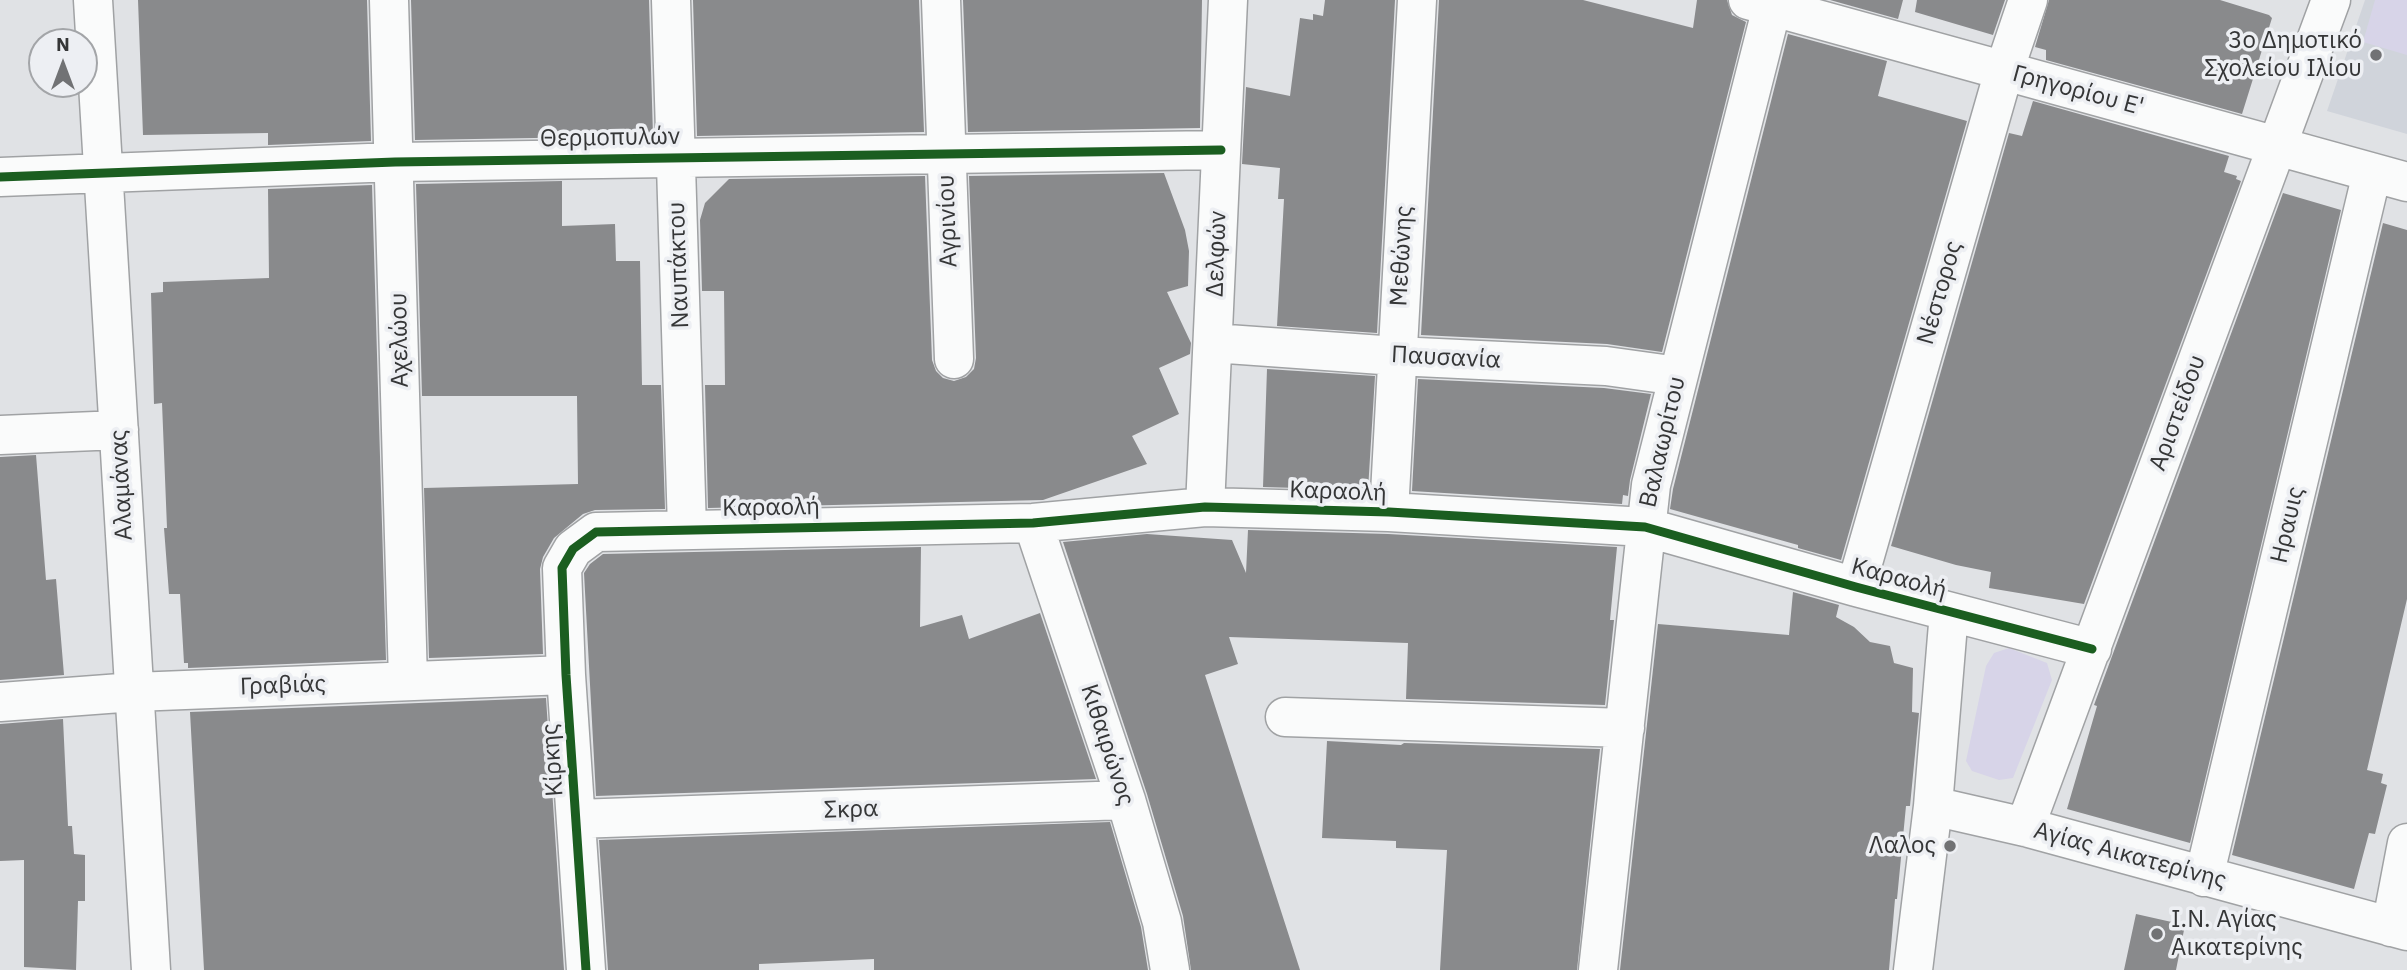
<!DOCTYPE html>
<html>
<head>
<meta charset="utf-8">
<style>
  body { margin:0 }
  #map { position:relative; width:2407px; height:970px; overflow:hidden; background:#e0e2e5; font-family:"IBM Plex Sans",sans-serif }
  canvas { display:block }
  .north { position:absolute; left:28px; top:28px; width:70px; height:70px; box-sizing:border-box; background:#edeff3; border:2px solid #a3a5a8; border-radius:50%; rotate:0deg; font-size:19px; font-weight:700; line-height:28px; text-align:center; color:#353637 }
  .north::after { content:''; display:block; margin:auto; width:24px; height:32px; background:#717274; clip-path:polygon(50% 0,100% 100%,50% 72%,0 100%) }
</style>
</head>
<body>
<div id="map">
<canvas width="2407" height="970"></canvas>
<div class="north">N</div>
</div>
<script>
const ctx = document.querySelector('canvas').getContext('2d');
ctx.lineJoin = 'round';
function fillPath(path, color) { ctx.fillStyle = color; ctx.fill(path, 'evenodd'); }
const poly = rows => new Path2D(rows.map(r => 'M' + r).join(''));
function strokePath(path, color, width, dash) { ctx.strokeStyle = color; ctx.lineWidth = width; ctx.lineCap = dash ? 'butt' : 'round'; ctx.setLineDash(dash || []); ctx.stroke(path); }
function write(font, color, halo, rows, align = 'center') {
  ctx.font = font + ' "IBM Plex Sans",sans-serif'; ctx.lineWidth = 7; ctx.setLineDash([]); ctx.textBaseline = 'middle'; ctx.strokeStyle = halo; ctx.fillStyle = color; for (const [text, x, y, turn = 0] of rows) {
    ctx.save(); ctx.translate(x, y); ctx.rotate((+turn || 0) * Math.PI / 180); ctx.textAlign = isNaN(turn) ? turn : align; if (halo) ctx.strokeText(text, 0, 0); ctx.fillText(text, 0, 0); ctx.restore();
  }
}
const built = poly([
  [2365,0,2407,0,2407,134,2327,111]
]);
const green = poly([
  [2375,0,2407,0,2407,55,2363,42],
  [2009,648,2047,663,2052,680,2013,778,1999,780,1972,771,1966,761,1986,666,1994,653]
]);
const building = poly([
  [138,0,367,0,371,141,268,145,268,133,143,135],
  [411,0,649,0,653,136,415,140],
  [693,0,919,0,924,132,697,136],
  [963,0,1202,0,1200,128,968,132],
  [1325,0,1395,0,1377,333,1277,326,1284,199,1278,199,1280,168,1242,164,1246,87,1290,96,1300,18,1313,20,1313,14,1323,16],
  [1439,0,1583,0,1693,28,1697,0,1727,0,1732,15,1746,22,1662,352,1607,344,1421,335],
  [1830,0,1903,0,1898,19],
  [1917,0,2005,0,1993,35,1915,12],
  [2049,0,2220,0,2269,15,2272,18,2242,114,2046,60,2046,50,2035,47],
  [1788,34,1887,61,1878,96,1967,121,1841,560,1798,548,1798,545,1670,509,1673,489],
  [2033,101,2229,156,2224,172,2237,176,2236,179,2241,181,2084,604,1989,588,1991,572,1956,565,1891,546,2009,133,2022,136],
  [1164,173,1185,230,1189,251,1188,286,1167,292,1191,343,1190,354,1159,368,1179,414,1132,436,1147,464,1043,500,708,508,705,385,725,385,724,291,702,291,700,220,705,203,729,179,925,176,932,360,936,371,943,378,954,381,966,377,974,369,976,358,969,176],
  [562,181,562,226,615,224,616,261,640,261,642,385,661,385,665,509,595,510,583,514,554,538,543,557,540,569,543,654,429,658,424,488,578,484,577,396,422,396,416,184],
  [372,185,386,660,188,668,188,663,184,663,180,594,169,594,164,528,167,528,162,403,154,404,151,293,163,292,163,282,269,278,268,189],
  [2283,193,2341,210,2190,843,2067,809,2097,706,2094,705],
  [2383,223,2407,230,2407,599,2367,770,2383,774,2381,783,2387,785,2375,834,2369,833,2354,889,2232,855],
  [1267,369,1375,376,1368,490,1263,487],
  [1418,379,1604,388,1651,394,1630,480,1628,496,1623,495,1622,504,1412,491],
  [36,455,46,580,56,579,64,675,0,680,0,457],
  [1248,530,1388,534,1617,547,1610,620,1614,620,1605,705,1406,699,1408,643,1229,637,1238,664,1205,675,1300,970,1191,970,1183,916,1147,794,1063,542,1147,534,1232,540,1246,573],
  [921,547,920,627,962,615,969,639,1040,613,1096,779,596,796,584,573,590,564,603,554],
  [1793,592,1839,605,1836,617,1854,627,1870,642,1890,646,1894,663,1913,668,1912,712,1919,713,1910,806,1906,806,1897,899,1895,899,1889,970,1620,970,1658,624,1789,635],
  [546,698,564,970,204,970,190,712],
  [63,719,68,826,72,826,74,854,85,855,85,901,78,901,76,970,24,967,24,860,0,861,0,724],
  [1327,741,1401,745,1404,743,1600,749,1577,970,1440,970,1447,850,1396,848,1396,841,1322,838],
  [1110,822,1141,927,1148,970,874,970,874,959,759,964,759,970,608,970,599,840],
  [2136,914,2185,925,2176,970,2124,970]
]);
const minor = poly([
  [93,0,151,970],
  [389,0,408,681],
  [671,0,687,529],
  [941,0,954,359],
  [1748,0,2407,182],
  [0,177,395,162,1221,150],
  [1213,343,1396,356,1606,366,1678,376],
  [0,435,119,430],
  [1205,507,1228,0],
  [1389,512,1417,0],
  [1033,523,1126,800,1162,922,1170,970],
  [1856,587,2004,71,2028,0],
  [0,702,134,692,566,675],
  [1285,717,1625,728],
  [1933,806,2025,827,2407,931],
  [576,819,1126,800],
  [2025,827,2331,0],
  [2204,877,2372,173],
  [2391,927,2407,843],
  [586,970,566,675,562,568,573,549,596,532,1033,523,1205,507,1389,512,1645,527,1856,587,2092,649],
  [1598,970,1651,485,1772,7],
  [1913,970,1933,806,1949,612]
]);
const cycleway = poly([
  [0,177,395,162,1221,150],
  [586,970,566,675,562,568,573,549,596,532,1033,523,1205,507,1389,512,1645,527,1856,587,2092,649]
]);
const markers = [
  [2376,55,7,"#717274"],
  [1950,846,7,"#717274"],
  [2157,934,7,"#717274"]
];
const poiNames = [
  ["3ο Δημοτικό",2362,41],
  ["Σχολείου Ιλίου",2362,69],
  ["Λαλος",1936,846],
  ["Ι.Ν. Αγίας",2171,920,"left"],
  ["Αικατερίνης",2171,948,"left"]
];
const streetNames = [
  ["Γρηγορίου Ε'",2078,91,15],
  ["Θερμοπυλών",610,138,-1],
  ["Αγρινίου",948,221,-92],
  ["Δελφών",1217,254,-88],
  ["Μεθώνης",1402,256,-87],
  ["Ναυπάκτου",679,265,-92],
  ["Νέστορος",1940,293,-74],
  ["Αχελώου",400,340,-91],
  ["Παυσανία",1446,358,3],
  ["Αριστείδου",2178,413,-70],
  ["Βαλαωρίτου",1663,442,-77],
  ["Αλαμάνας",122,485,-93],
  ["Καραολή",1338,492,2],
  ["Καραολή",771,508,-1],
  ["Ηραυις",2288,525,-77],
  ["Καραολή",1899,579,15],
  ["Γραβιάς",283,686,-2],
  ["Κιθαιρώνος",1107,745,72],
  ["Κίρκης",553,760,-94],
  ["Σκρα",851,810,-2],
  ["Αγίας Αικατερίνης",2130,856,15]
];
fillPath(built, '#d0d4db');
fillPath(green, '#d7d4e8');
fillPath(building, '#898a8c');
strokePath(minor, '#a0a2a4', 41);
strokePath(minor, '#fafbfb', 38);
strokePath(cycleway, '#1b5e20', 9);
for (const [x, y, r, color] of markers) { const dot = new Path2D(); dot.arc(x, y, r, 0, 2 * Math.PI); ctx.fillStyle = color; ctx.fill(dot); strokePath(dot, '#edeff3', 2.5); }
write('24px', '#353637', '#edeff3', poiNames, 'right');
write('24px', '#353637', '#edeff3', streetNames);
</script>
</body>
</html>
